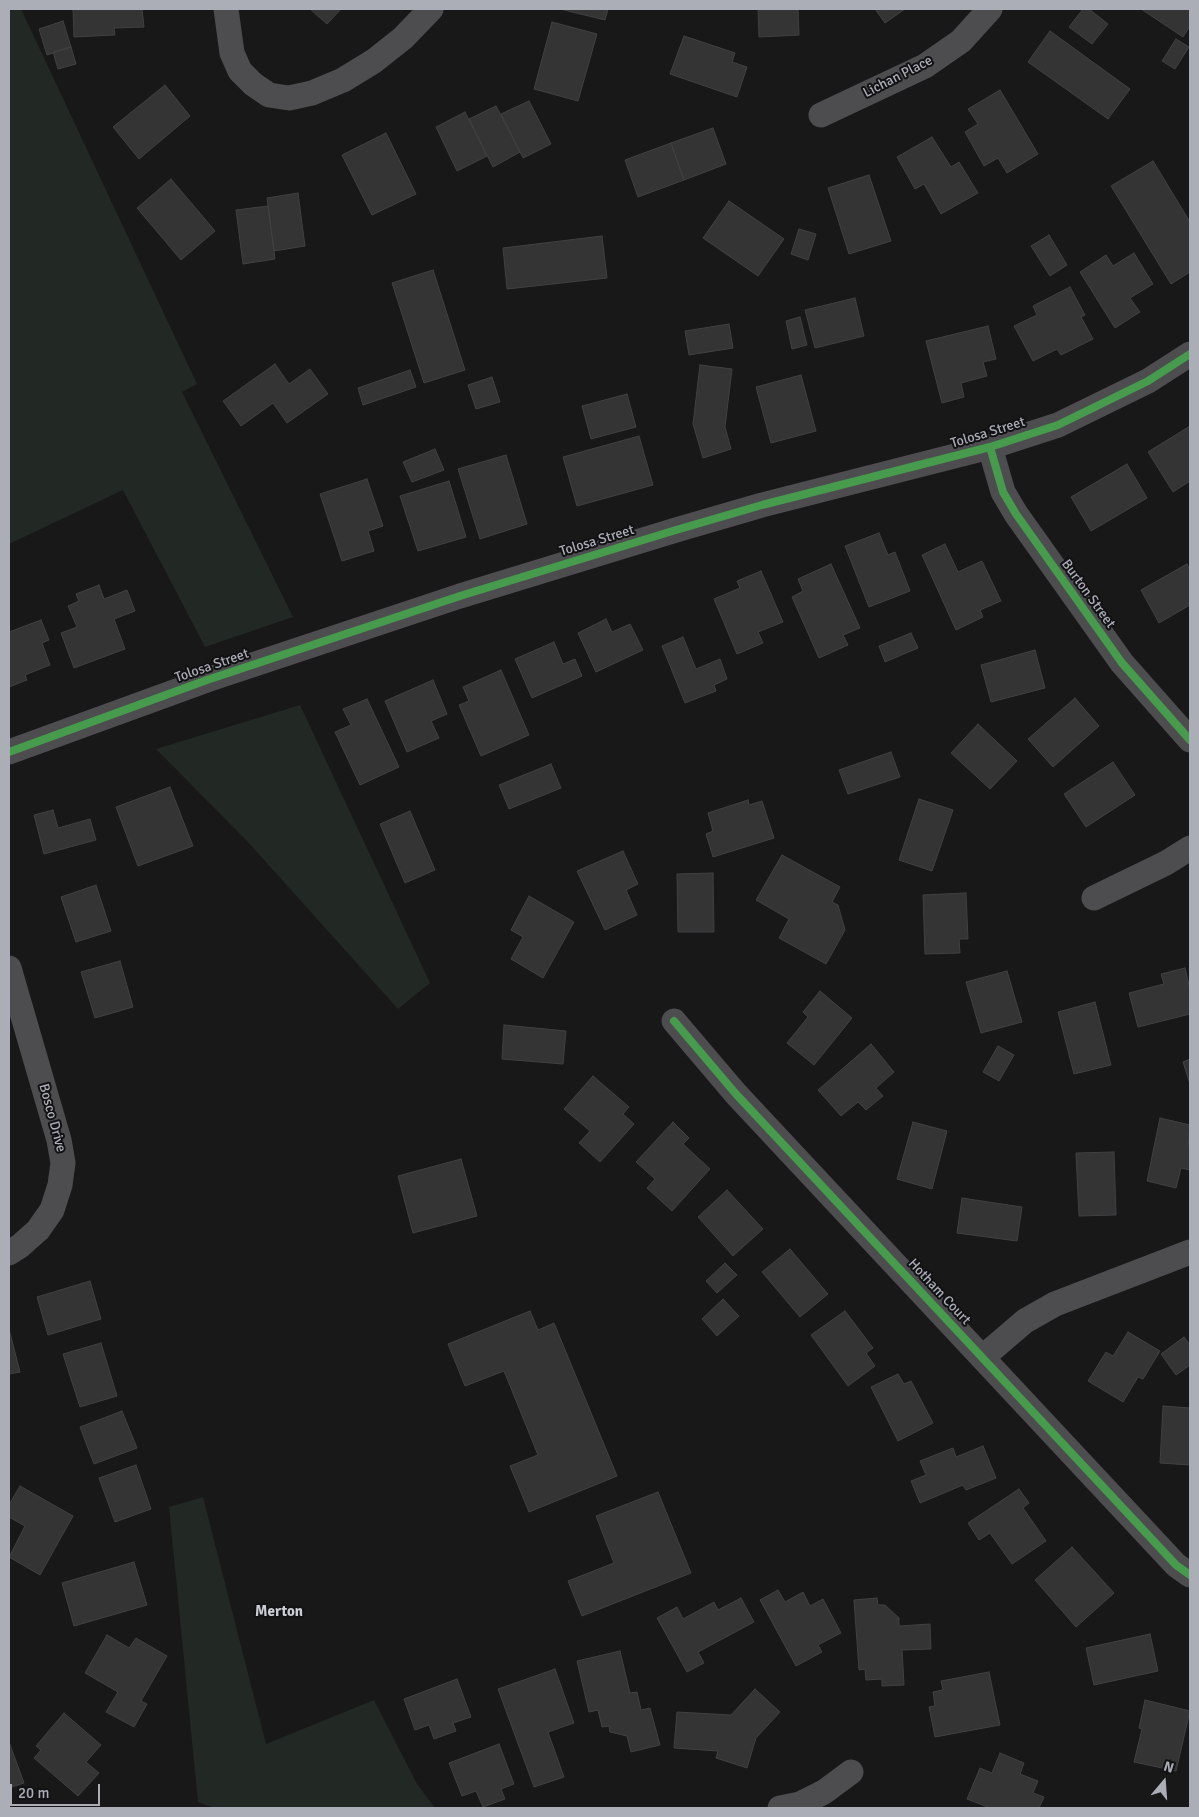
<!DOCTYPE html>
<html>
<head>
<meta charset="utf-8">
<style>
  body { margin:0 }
  #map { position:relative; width:1199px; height:1817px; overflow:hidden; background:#181818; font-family:Signika,sans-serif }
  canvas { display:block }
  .frame { position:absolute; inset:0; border:10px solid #abaeb7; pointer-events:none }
  .north { position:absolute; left:1139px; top:1757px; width:50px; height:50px; -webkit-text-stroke:4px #121214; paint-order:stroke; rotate:18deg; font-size:14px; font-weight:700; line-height:20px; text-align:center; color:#abaeb7 }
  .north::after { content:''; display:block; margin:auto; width:18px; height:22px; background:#abaeb7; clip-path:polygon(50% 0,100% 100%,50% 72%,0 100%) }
  .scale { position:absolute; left:10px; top:1784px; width:90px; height:22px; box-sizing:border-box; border:2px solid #abaeb7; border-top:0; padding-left:6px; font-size:15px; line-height:18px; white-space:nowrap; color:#abaeb7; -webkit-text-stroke:4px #121214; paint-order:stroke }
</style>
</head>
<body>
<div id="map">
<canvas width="1199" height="1817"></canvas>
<div class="frame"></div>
<div class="north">N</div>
<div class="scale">20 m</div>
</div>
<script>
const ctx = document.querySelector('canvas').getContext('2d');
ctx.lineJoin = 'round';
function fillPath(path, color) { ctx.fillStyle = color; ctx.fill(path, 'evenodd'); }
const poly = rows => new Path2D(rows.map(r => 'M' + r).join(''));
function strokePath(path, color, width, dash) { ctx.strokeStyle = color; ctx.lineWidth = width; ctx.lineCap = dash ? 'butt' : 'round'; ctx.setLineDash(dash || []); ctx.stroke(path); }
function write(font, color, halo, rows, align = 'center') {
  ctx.font = font + ' Signika,sans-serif'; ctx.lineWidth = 4; ctx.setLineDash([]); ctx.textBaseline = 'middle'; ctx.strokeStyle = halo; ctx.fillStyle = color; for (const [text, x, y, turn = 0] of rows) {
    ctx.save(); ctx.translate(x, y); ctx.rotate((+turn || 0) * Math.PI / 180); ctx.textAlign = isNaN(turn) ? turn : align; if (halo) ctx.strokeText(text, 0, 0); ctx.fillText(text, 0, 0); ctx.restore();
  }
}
const green = poly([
  [9,9,21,9,197,384,182,392,293,617,205,647,123,490,9,544],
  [300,705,430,983,398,1009,247,841,156,749],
  [203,1497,266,1744,374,1700,417,1784,435,1808,214,1808,198,1802,169,1507]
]);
const building = poly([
  [73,9,142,9,144,27,114,28,115,35,74,37,73,9],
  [310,9,341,9,327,24,310,9],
  [560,9,608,9,605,20,560,9],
  [758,9,798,9,799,35,759,37,758,9],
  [875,9,905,9,885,23,875,9],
  [1083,9,1089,9,1108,24,1092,44,1069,27,1083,9],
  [1141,9,1190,9,1190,26,1183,37,1141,9],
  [63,21,71,47,47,55,39,29,63,21],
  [552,22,597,34,578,101,534,89,552,22],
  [1050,31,1130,89,1108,119,1028,62,1050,31],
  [684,36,735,53,732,62,747,67,737,97,670,74,684,36],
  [1176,39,1189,47,1175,69,1162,61,1176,39],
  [71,47,76,64,58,69,53,52,71,47],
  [165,85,190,116,139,159,113,127,165,85],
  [1000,90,1038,154,1007,173,998,158,984,166,965,132,978,124,968,109,1000,90],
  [529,101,551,144,523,158,501,114,529,101],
  [496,106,520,152,493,167,469,119,496,106],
  [465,112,487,156,457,171,436,127,465,112],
  [713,128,726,164,684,180,671,143,713,128],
  [386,133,416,194,372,215,342,155,386,133],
  [932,137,951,167,959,162,978,193,941,214,924,184,915,189,897,157,932,137],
  [671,143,684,180,638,197,625,160,671,143],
  [1153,161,1190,222,1190,272,1171,284,1111,186,1153,161],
  [869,175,891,241,849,254,828,188,869,175],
  [171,179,215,231,181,260,137,208,171,179],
  [298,193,305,246,274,251,267,198,298,193],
  [729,201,784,239,758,276,703,238,729,201],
  [268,206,275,259,243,264,236,210,268,206],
  [799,229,816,234,808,260,791,254,799,229],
  [1049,235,1067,265,1050,276,1031,246,1049,235],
  [602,236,607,278,507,289,503,248,602,236],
  [1134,253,1153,284,1130,298,1140,312,1115,328,1080,272,1106,255,1113,266,1134,253],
  [433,270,465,370,424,383,392,283,433,270],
  [1070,287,1085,315,1081,317,1093,339,1061,355,1057,349,1033,361,1014,326,1037,315,1033,306,1070,287],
  [855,298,864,336,815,348,805,310,855,298],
  [800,317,807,345,792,349,786,321,800,317],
  [729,324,733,348,689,355,685,331,729,324],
  [988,326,996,359,983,362,987,376,961,383,964,397,942,403,926,341,988,326],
  [275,364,289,384,310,369,328,394,287,423,273,403,241,426,223,401,275,364],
  [700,365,732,369,725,427,731,449,703,458,693,424,700,365],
  [410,370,416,387,363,405,358,388,410,370],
  [801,375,816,431,771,443,756,387,801,375],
  [492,377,500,402,476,409,468,385,492,377],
  [627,394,636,427,591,439,582,406,627,394],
  [1190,426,1190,481,1173,492,1148,452,1190,426],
  [639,436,653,485,577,506,563,457,639,436],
  [435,449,444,470,412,482,403,462,435,449],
  [506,455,527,524,480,539,458,469,506,455],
  [1127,464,1147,498,1091,531,1071,497,1127,464],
  [367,479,383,526,368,531,374,551,342,561,320,494,367,479],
  [449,481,466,537,418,551,400,496,449,481],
  [879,533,888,555,895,552,910,591,869,607,845,546,879,533],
  [945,544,958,572,982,561,1001,601,980,610,983,617,956,630,922,555,945,544],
  [831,564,860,628,843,635,848,645,819,658,792,597,803,591,798,579,831,564],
  [1187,564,1190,570,1190,605,1159,623,1141,590,1187,564],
  [761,571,783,622,758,632,763,643,737,654,714,599,740,588,737,581,761,571],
  [99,585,104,599,127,590,135,611,114,619,125,649,74,668,61,633,77,627,68,606,79,601,76,594,99,585],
  [606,619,612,632,630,624,643,650,596,672,578,633,606,619],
  [41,620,49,640,42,643,50,665,25,675,27,680,9,687,9,632,41,620],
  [911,633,918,648,885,662,879,646,911,633],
  [683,637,696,669,720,659,727,679,714,685,716,691,685,703,662,646,683,637],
  [554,642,563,664,575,659,582,676,532,698,515,659,554,642],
  [1035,650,1045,688,991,702,981,665,1035,650],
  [501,670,529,735,481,756,459,705,469,701,463,687,501,670],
  [433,680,447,714,431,721,439,738,407,752,385,701,433,680],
  [1075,698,1099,726,1053,767,1028,739,1075,698],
  [367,699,399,767,360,785,335,732,351,725,343,709,367,699],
  [978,724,1017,761,990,789,951,753,978,724],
  [891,752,900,777,848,794,839,770,891,752],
  [1113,762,1135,795,1086,827,1064,794,1113,762],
  [551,764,561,788,509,809,499,785,551,764],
  [170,787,193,846,138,866,116,807,170,787],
  [919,799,953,810,932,871,899,860,919,799],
  [748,800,749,805,762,801,774,838,713,857,706,834,713,831,708,813,748,800],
  [53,810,58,828,90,819,96,840,44,854,34,815,53,810],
  [410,811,435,870,405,883,380,824,410,811],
  [623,851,638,884,626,890,637,915,605,930,577,871,623,851],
  [782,855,840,887,832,902,838,905,845,930,826,964,779,938,789,919,756,900,782,855],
  [713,873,714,932,678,932,677,874,713,873],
  [96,885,111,931,76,942,61,897,96,885],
  [966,893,968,939,959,939,960,953,925,954,923,895,966,893],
  [529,896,574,922,543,978,511,959,523,937,511,930,529,896],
  [120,961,133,1007,95,1018,81,972,120,961],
  [1185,968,1190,989,1190,1014,1138,1027,1129,993,1164,984,1161,974,1185,968],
  [1007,971,1022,1022,981,1033,966,982,1007,971],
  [820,991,852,1018,814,1065,787,1043,808,1017,803,1012,820,991],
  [1095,1002,1111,1065,1074,1074,1058,1012,1095,1002],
  [504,1025,566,1031,563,1064,502,1059,504,1025],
  [871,1044,894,1072,876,1088,883,1096,866,1110,858,1102,841,1116,818,1090,871,1044],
  [998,1046,1014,1055,999,1081,983,1072,998,1046],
  [1190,1059,1190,1084,1183,1062,1190,1059],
  [593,1076,629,1107,623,1114,634,1124,600,1162,579,1143,590,1131,564,1109,593,1076],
  [1160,1118,1190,1125,1188,1147,1190,1147,1190,1170,1181,1168,1176,1188,1147,1181,1160,1118],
  [673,1122,689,1138,683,1144,710,1169,672,1211,647,1188,655,1179,636,1162,673,1122],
  [913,1122,947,1131,932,1189,897,1179,913,1122],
  [1114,1152,1116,1215,1079,1216,1076,1153,1114,1152],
  [461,1159,477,1216,413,1233,398,1176,461,1159],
  [727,1190,763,1229,733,1256,698,1217,727,1190],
  [962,1198,1022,1207,1017,1241,957,1233,962,1198],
  [790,1249,828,1294,800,1317,762,1272,790,1249],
  [725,1263,737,1275,717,1293,706,1281,725,1263],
  [90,1281,101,1319,48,1335,37,1297,90,1281],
  [723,1299,739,1316,717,1336,702,1319,723,1299],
  [530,1311,538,1330,554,1323,617,1476,529,1512,510,1466,538,1455,504,1371,465,1386,448,1344,530,1311],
  [845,1311,873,1348,866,1353,875,1366,848,1386,811,1335,845,1311],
  [9,1329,20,1372,9,1374,9,1329],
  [1128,1332,1160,1351,1143,1379,1138,1377,1123,1402,1088,1381,1106,1352,1113,1356,1128,1332],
  [1184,1337,1190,1345,1190,1365,1176,1375,1161,1354,1184,1337],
  [101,1343,117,1396,80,1407,63,1354,101,1343],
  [898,1374,904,1384,911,1381,933,1423,898,1441,871,1387,898,1374],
  [1163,1406,1190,1408,1190,1465,1160,1463,1163,1406],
  [122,1411,137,1448,94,1464,80,1427,122,1411],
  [983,1446,996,1478,966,1490,963,1485,920,1503,911,1481,926,1475,920,1461,953,1448,956,1457,983,1446],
  [136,1465,151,1509,115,1522,99,1478,136,1465],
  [20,1486,73,1516,40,1575,9,1557,25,1526,9,1517,9,1505,20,1486],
  [1019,1489,1029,1503,1023,1508,1046,1541,1012,1564,990,1533,979,1540,968,1523,1019,1489],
  [658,1492,691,1573,582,1616,568,1581,614,1563,596,1516,658,1492],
  [1072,1547,1114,1593,1076,1627,1035,1580,1072,1547],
  [134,1562,147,1605,74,1626,62,1583,134,1562],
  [778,1590,785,1602,803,1592,810,1606,823,1599,841,1633,818,1645,822,1652,796,1666,760,1600,778,1590],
  [741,1598,754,1622,698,1652,704,1663,687,1672,657,1618,677,1607,683,1619,714,1602,718,1610,741,1598],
  [877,1598,878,1605,885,1605,899,1618,899,1626,930,1624,931,1649,902,1650,904,1685,882,1686,882,1679,866,1680,865,1669,859,1670,854,1600,877,1598],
  [1150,1634,1158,1671,1094,1685,1086,1648,1150,1634],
  [107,1635,129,1648,136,1638,167,1656,141,1701,147,1704,134,1727,106,1712,118,1692,85,1673,107,1635],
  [620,1651,630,1693,637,1692,641,1710,650,1708,660,1745,631,1752,627,1736,610,1732,609,1726,602,1727,598,1710,589,1712,577,1661,620,1651],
  [555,1669,574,1723,548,1732,564,1777,534,1787,498,1689,555,1669],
  [989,1672,1000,1725,935,1737,929,1707,935,1706,933,1692,943,1690,941,1681,989,1672],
  [457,1679,471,1717,453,1723,456,1731,434,1739,429,1725,415,1730,404,1699,457,1679],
  [755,1689,780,1712,756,1738,747,1768,716,1758,718,1751,674,1748,677,1712,731,1715,755,1689],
  [1145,1700,1190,1711,1176,1771,1134,1762,1142,1729,1139,1728,1145,1700],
  [64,1713,101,1745,86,1762,99,1773,78,1796,34,1758,41,1750,36,1746,64,1713],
  [9,1742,24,1783,9,1788,9,1742],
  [499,1744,514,1784,501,1789,505,1799,483,1807,476,1791,462,1796,449,1763,499,1744],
  [1000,1753,1024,1763,1020,1774,1038,1781,1033,1793,1044,1797,1039,1808,990,1808,967,1799,980,1768,992,1773,1000,1753]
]);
const street = poly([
  [226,9,232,53,240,71,253,84,269,95,289,98,312,93,343,80,374,61,403,38,431,9],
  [821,115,925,66,961,41,990,9],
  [990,447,1003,492,1016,514,1122,663,1190,740],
  [9,752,207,680,460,596,676,530,762,505,990,447,1058,425,1148,381,1190,354],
  [1094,898,1166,863,1190,848],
  [9,968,59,1140,63,1163,60,1185,52,1210,38,1230,20,1246,9,1253],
  [674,1021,736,1094,1176,1565,1190,1575],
  [983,1357,1025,1321,1055,1304,1190,1252],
  [780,1808,800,1804,824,1792,851,1772]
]);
const cycleway = poly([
  [990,447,1003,492,1016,514,1122,663,1190,740],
  [9,752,207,680,460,596,676,530,762,505,990,447,1058,425,1148,381,1190,354],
  [674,1021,736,1094,1176,1565,1190,1575]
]);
const streetNames = [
  ["Lichan Place",898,77,-27],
  ["Tolosa Street",988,433,-17],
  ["Tolosa Street",597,541,-17],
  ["Burton Street",1088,594,54],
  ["Tolosa Street",212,666,-19],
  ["Bosco Drive",52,1118,75],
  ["Hotham Court",939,1292,47]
];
const neighbourhoodNames = [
  ["Merton",279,1612]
];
fillPath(green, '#222823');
fillPath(building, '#343435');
strokePath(building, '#414144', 1);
strokePath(street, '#4d4d50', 25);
strokePath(cycleway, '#469c4c', 8);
write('14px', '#abaeb7', '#121214', streetNames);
write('bold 15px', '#cbcdd4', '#121214', neighbourhoodNames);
</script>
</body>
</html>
